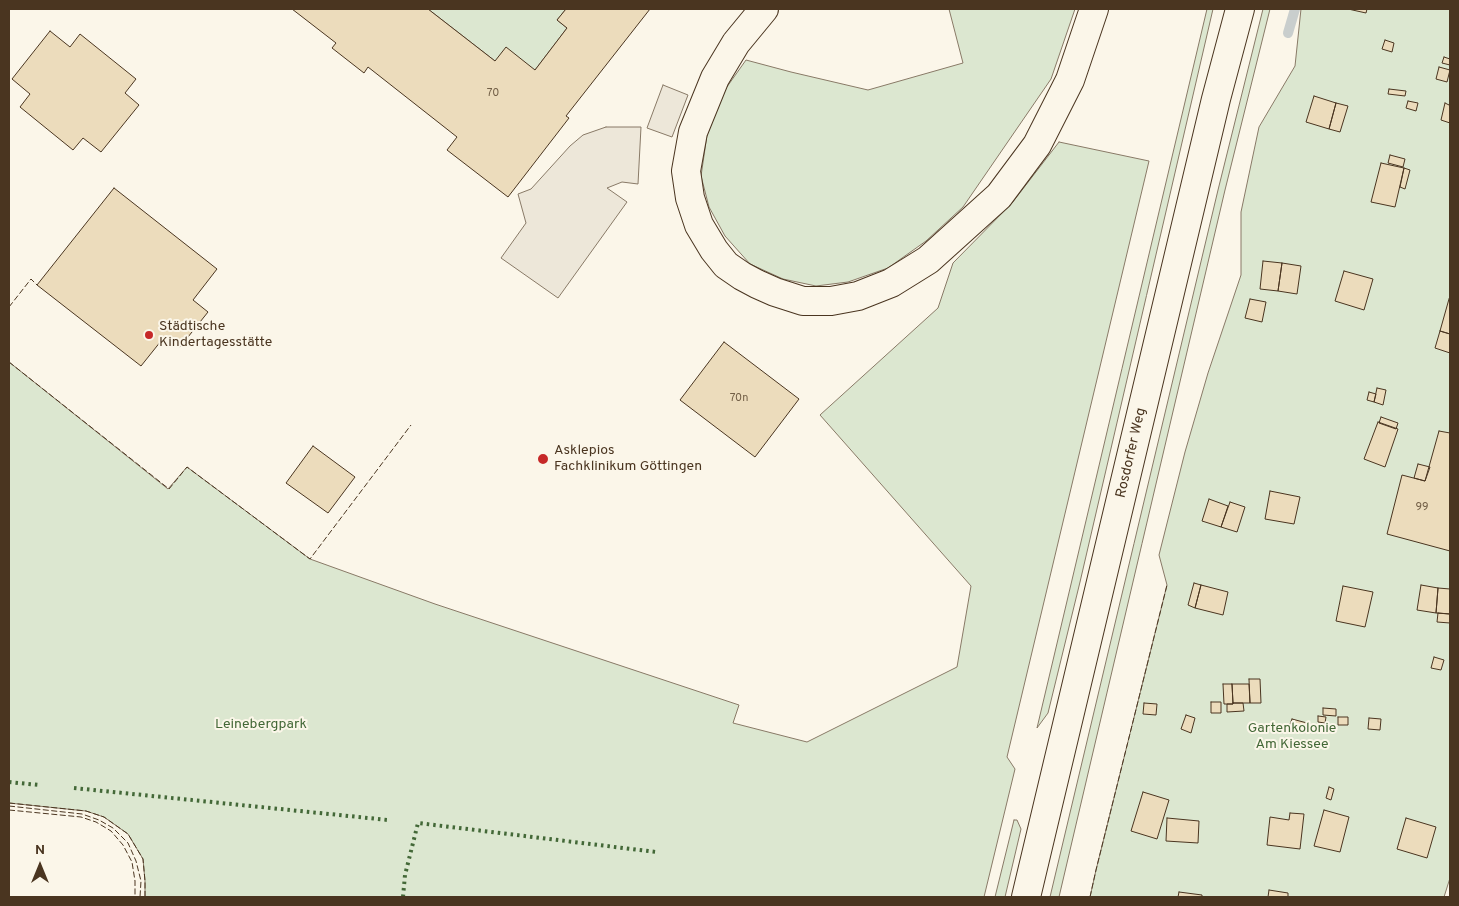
<!DOCTYPE html>
<html>
<head>
<meta charset="utf-8">
<style>
  body { margin:0 }
  #map { position:relative; width:1459px; height:906px; overflow:hidden; background:#fbf6e9; font-family:Overpass,sans-serif }
  canvas { display:block }
  .frame { position:absolute; inset:0; border:10px solid #4a3520; pointer-events:none }
  .north { position:absolute; left:15px; top:841px; width:50px; height:50px; -webkit-text-stroke:4px #fbf6e9; paint-order:stroke; rotate:0deg; font-size:14px; font-weight:700; line-height:20px; text-align:center; color:#4a3520 }
  .north::after { content:''; display:block; margin:auto; width:18px; height:22px; background:#4a3520; clip-path:polygon(50% 0,100% 100%,50% 72%,0 100%) }
</style>
</head>
<body>
<div id="map">
<canvas width="1459" height="906"></canvas>
<div class="frame"></div>
<div class="north">N</div>
</div>
<script>
const ctx = document.querySelector('canvas').getContext('2d');
ctx.lineJoin = 'round';
function fillPath(path, color) { ctx.fillStyle = color; ctx.fill(path, 'evenodd'); }
const poly = rows => new Path2D(rows.map(r => 'M' + r).join(''));
function strokePath(path, color, width, dash) { ctx.strokeStyle = color; ctx.lineWidth = width; ctx.lineCap = dash ? 'butt' : 'round'; ctx.setLineDash(dash || []); ctx.stroke(path); }
function write(font, color, halo, rows, align = 'center') {
  ctx.font = font + ' Overpass,sans-serif'; ctx.lineWidth = 4; ctx.setLineDash([]); ctx.textBaseline = 'middle'; ctx.strokeStyle = halo; ctx.fillStyle = color; for (const [text, x, y, turn = 0] of rows) {
    ctx.save(); ctx.translate(x, y); ctx.rotate((+turn || 0) * Math.PI / 180); ctx.textAlign = isNaN(turn) ? turn : align; if (halo) ctx.strokeText(text, 0, 0); ctx.fillText(text, 0, 0); ctx.restore();
  }
}
const green = poly([
  [428,9,566,9,557,20,567,28,535,70,495,61,428,9],
  [949,9,1075,9,1051,79,963,207,926,241,888,268,848,282,816,286,783,279,750,264,725,236,709,207,701,176,707,135,724,91,746,60,791,72,868,90,963,63,949,9],
  [1207,9,1213,9,1080,582,1048,713,1037,728,1207,9],
  [1263,9,1270,9,1225,190,1059,897,1050,897,1218,190,1263,9],
  [1301,9,1450,9,1450,878,1444,897,1090,897,1096,870,1167,585,1159,555,1185,452,1208,373,1241,275,1241,212,1259,127,1295,66,1301,9],
  [1059,142,1149,161,1007,757,1015,769,984,897,145,897,145,881,143,859,128,834,104,817,86,811,9,803,9,362,168,489,187,467,310,559,435,604,739,705,733,723,807,742,957,667,971,586,820,415,938,308,953,263,1012,203,1059,142],
  [1014,820,1017,820,1021,829,1005,897,995,897,1014,820]
]);
const parking = poly([
  [663,85,688,95,672,137,647,128,663,85],
  [606,127,641,127,638,184,622,182,607,188,627,202,558,298,501,258,526,223,518,194,531,189,570,146,583,135,606,127]
]);
const stream = poly([
  [1288,33,1295,9]
]);
const building = poly([
  [292,9,428,9,495,61,506,47,535,70,567,28,557,20,566,9,650,9,566,116,569,118,508,197,447,150,457,137,368,67,364,73,332,48,336,43,292,9],
  [1348,9,1367,9,1366,13,1348,9],
  [50,31,70,47,80,34,136,79,125,93,139,105,101,152,83,138,73,150,20,107,30,94,12,79,50,31],
  [1385,40,1394,43,1392,52,1382,49,1385,40],
  [1444,57,1450,59,1450,65,1442,63,1444,57],
  [1439,67,1450,70,1447,82,1436,79,1439,67],
  [1389,89,1406,91,1405,96,1388,94,1389,89],
  [1314,96,1336,103,1329,129,1306,122,1314,96],
  [1408,101,1418,103,1416,111,1406,108,1408,101],
  [1336,103,1348,106,1340,132,1329,129,1336,103],
  [1445,103,1449,105,1450,103,1450,123,1441,120,1445,103],
  [1390,155,1405,159,1403,167,1388,163,1390,155],
  [1381,163,1404,168,1395,207,1371,202,1381,163],
  [1404,168,1410,170,1405,189,1400,187,1404,168],
  [114,188,217,269,193,300,208,312,180,347,165,336,141,366,37,285,114,188],
  [1263,261,1282,263,1278,291,1260,289,1263,261],
  [1282,263,1301,266,1297,294,1278,291,1282,263],
  [1344,271,1373,279,1364,310,1335,301,1344,271],
  [1250,299,1266,302,1262,322,1245,318,1250,299],
  [1449,299,1450,300,1450,334,1440,331,1449,299],
  [1440,331,1450,334,1450,353,1435,348,1440,331],
  [724,342,799,399,755,457,680,400,724,342],
  [1377,388,1386,390,1383,405,1374,402,1377,388],
  [1369,392,1376,394,1374,402,1367,400,1369,392],
  [1381,417,1398,423,1396,429,1379,423,1381,417],
  [1378,422,1398,429,1385,467,1364,459,1378,422],
  [1439,431,1450,433,1450,551,1387,534,1402,475,1425,481,1439,431],
  [313,446,355,477,328,513,286,483,313,446],
  [1418,464,1430,467,1425,481,1414,478,1418,464],
  [1270,491,1300,497,1294,524,1265,519,1270,491],
  [1209,499,1228,506,1221,527,1202,521,1209,499],
  [1230,502,1245,507,1237,532,1221,527,1230,502],
  [1194,583,1201,585,1195,608,1188,605,1194,583],
  [1201,585,1228,592,1223,615,1195,608,1201,585],
  [1421,585,1438,588,1436,613,1417,610,1421,585],
  [1343,586,1373,592,1365,627,1336,621,1343,586],
  [1438,588,1450,589,1450,614,1436,613,1438,588],
  [1438,613,1450,614,1450,623,1437,622,1438,613],
  [1434,657,1444,660,1441,670,1431,668,1434,657],
  [1249,679,1260,679,1261,703,1250,703,1249,679],
  [1223,684,1232,684,1233,704,1224,704,1223,684],
  [1232,684,1249,684,1250,703,1233,703,1232,684],
  [1211,702,1221,702,1221,713,1211,713,1211,702],
  [1144,703,1157,704,1156,715,1143,714,1144,703],
  [1233,703,1243,703,1244,711,1227,712,1227,704,1233,704,1233,703],
  [1323,708,1336,709,1336,716,1323,715,1323,708],
  [1186,715,1195,718,1191,733,1181,729,1186,715],
  [1318,716,1326,717,1325,723,1318,722,1318,716],
  [1338,717,1348,717,1348,725,1338,725,1338,717],
  [1369,718,1381,719,1380,730,1368,729,1369,718],
  [1292,719,1307,723,1306,728,1290,724,1292,719],
  [1329,787,1334,789,1331,800,1326,798,1329,787],
  [1143,792,1169,800,1157,839,1131,831,1143,792],
  [1324,810,1349,817,1340,852,1314,846,1324,810],
  [1290,813,1304,814,1300,849,1267,845,1270,817,1289,820,1290,813],
  [1167,818,1199,821,1198,843,1166,841,1167,818],
  [1406,818,1436,827,1427,858,1397,849,1406,818],
  [1269,890,1288,893,1288,897,1268,897,1269,890],
  [1179,892,1202,895,1202,897,1178,897,1179,892]
]);
const minor = poly([
  [764,9,736,43,715,78,693,132,686,171,690,198,699,225,714,250,726,265,742,276,757,284,775,292,803,301,831,301,858,296,891,283,928,260,999,196,1037,145,1070,80,1094,9]
]);
const secondary = poly([
  [1026,897,1216,99,1240,9]
]);
const hedge = poly([
  [9,782,39,785],
  [74,788,388,820],
  [403,897,405,875,418,823,656,852]
]);
const fence = poly([
  [9,307,31,279,37,285],
  [9,362,169,489,187,467,310,559,411,425],
  [9,803,86,811,104,817,128,834,143,859,145,881,145,897],
  [9,806,82,814,99,820,113,828,128,843,136,861,141,881,140,897],
  [9,810,81,817,96,822,111,831,123,845,132,862,135,881,135,897],
  [1090,897,1096,870,1167,585]
]);
const markers = [
  [149,335,5,"#c62828"],
  [543,459,6,"#c62828"]
];
const numberNames = [
  ["70",493,94],
  ["70n",739,399],
  ["99",1422,508]
];
const poiNames = [
  ["Städtische",159,327],
  ["Kindertagesstätte",159,343],
  ["Asklepios",554,451],
  ["Fachklinikum Göttingen",554,467]
];
const streetNames = [
  ["Rosdorfer Weg",1132,453,-77]
];
const parkNames = [
  ["Leinebergpark",261,725],
  ["Gartenkolonie",1292,729],
  ["Am Kiessee",1292,745]
];
fillPath(green, '#dce7d0');
strokePath(green, '#887966', 1);
fillPath(parking, '#ede7d9');
strokePath(parking, '#887966', 1);
strokePath(stream, '#c9cecd', 10);
fillPath(building, '#ecdcbc');
strokePath(building, '#4a3520', 1);
strokePath(minor, '#4a3520', 30);
strokePath(secondary, '#4a3520', 30);
strokePath(minor, '#fbf6e9', 28);
strokePath(secondary, '#fbf6e9', 28);
strokePath(hedge, '#436837', 4, [2.5, 4]);
strokePath(fence, '#4a3520', 1, [6, 2.5]);
for (const [x, y, r, color] of markers) { const dot = new Path2D(); dot.arc(x, y, r, 0, 2 * Math.PI); ctx.fillStyle = color; ctx.fill(dot); strokePath(dot, '#fbf6e9', 2); }
write('11px', '#725f47', null, numberNames);
write('14px', '#4a3520', '#fbf6e9', poiNames, 'left');
write('14px', '#4a3520', '#fbf6e9', streetNames);
write('14px', '#436837', '#fbf6e9', parkNames);
</script>
</body>
</html>
